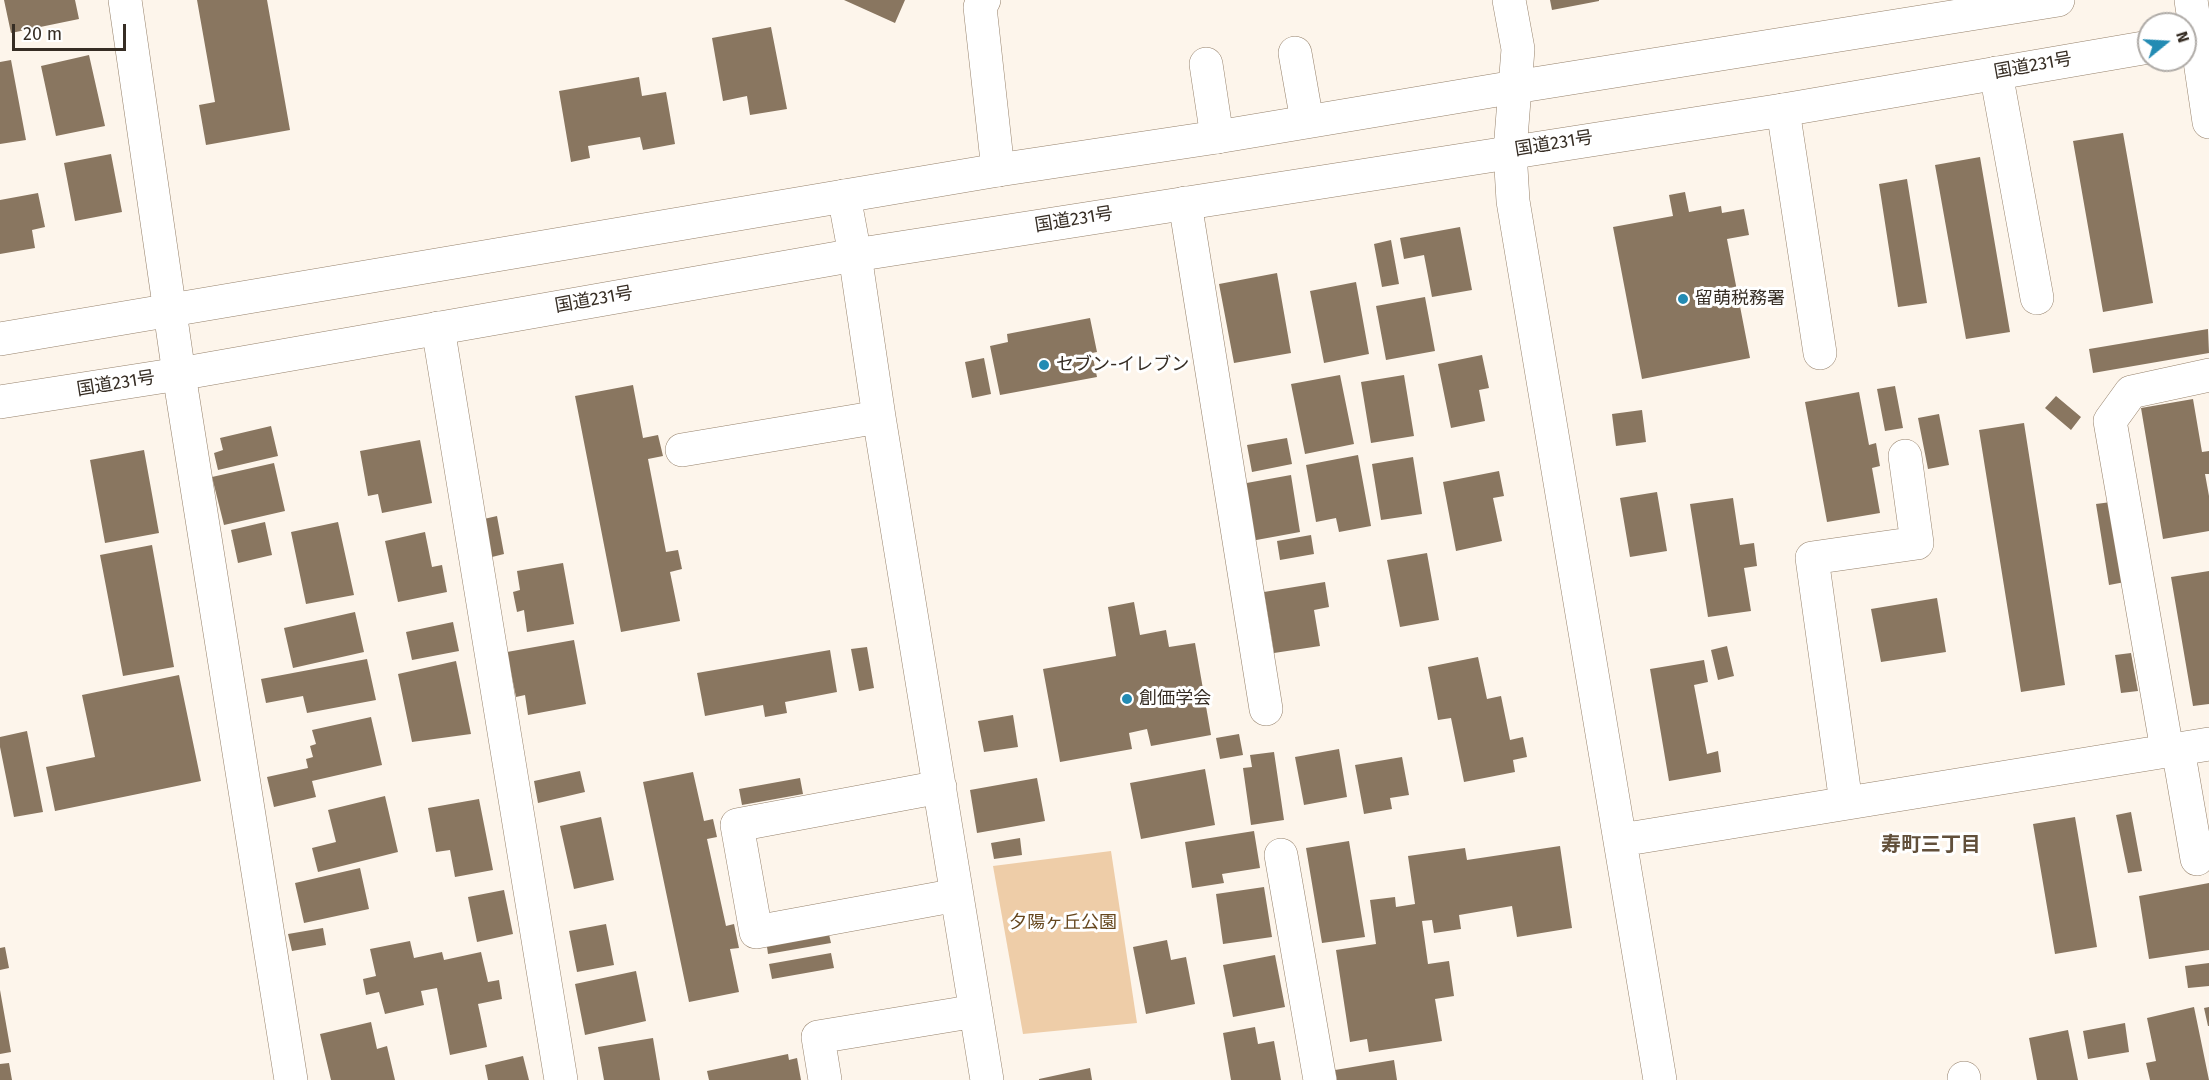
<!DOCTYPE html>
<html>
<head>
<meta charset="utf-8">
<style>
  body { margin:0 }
  #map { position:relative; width:2209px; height:1080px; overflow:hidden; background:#fdf5eb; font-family:"Fira Sans",sans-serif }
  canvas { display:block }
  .north { position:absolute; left:2137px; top:12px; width:60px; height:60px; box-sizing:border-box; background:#fff; border:2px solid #afaba7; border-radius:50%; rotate:72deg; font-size:16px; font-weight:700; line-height:24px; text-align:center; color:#362d24 }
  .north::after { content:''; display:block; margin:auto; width:21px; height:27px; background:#238bb3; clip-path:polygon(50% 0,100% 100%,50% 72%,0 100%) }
  .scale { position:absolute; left:12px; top:24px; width:114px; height:27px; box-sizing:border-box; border:3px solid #362d24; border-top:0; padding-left:8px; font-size:18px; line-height:21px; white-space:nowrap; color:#362d24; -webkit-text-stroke:4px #fff; paint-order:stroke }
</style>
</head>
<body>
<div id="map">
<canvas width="2209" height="1080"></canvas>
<div class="north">N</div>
<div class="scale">20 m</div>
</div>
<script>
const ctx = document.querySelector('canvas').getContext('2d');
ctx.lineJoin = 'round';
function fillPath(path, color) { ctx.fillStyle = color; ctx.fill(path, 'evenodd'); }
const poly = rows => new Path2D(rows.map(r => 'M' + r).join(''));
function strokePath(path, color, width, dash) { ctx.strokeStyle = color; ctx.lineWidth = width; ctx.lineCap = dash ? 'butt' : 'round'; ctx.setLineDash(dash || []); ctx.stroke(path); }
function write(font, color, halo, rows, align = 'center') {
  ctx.font = font + ' "Fira Sans","Noto Sans JP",sans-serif'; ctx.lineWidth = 6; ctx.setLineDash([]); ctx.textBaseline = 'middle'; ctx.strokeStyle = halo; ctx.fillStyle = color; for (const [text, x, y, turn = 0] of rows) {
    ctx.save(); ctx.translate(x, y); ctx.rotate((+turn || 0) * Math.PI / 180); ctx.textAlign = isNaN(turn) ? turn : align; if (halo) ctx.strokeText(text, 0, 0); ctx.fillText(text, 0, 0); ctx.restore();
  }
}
const green = poly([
  [1111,851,1137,1023,1023,1034,993,866]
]);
const building = poly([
  [4,0,75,0,79,19,11,33],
  [197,0,267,0,290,130,206,145,199,105,215,102],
  [844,0,905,0,895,23],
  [1550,0,1599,0,1599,1,1552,10],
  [771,27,787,109,750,115,747,96,723,101,712,38],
  [89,55,105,126,56,136,41,66],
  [11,60,26,140,0,144,0,62],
  [639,77,642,96,666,92,675,144,643,150,640,137,588,146,590,158,571,162,559,91],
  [2123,133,2153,303,2103,312,2073,141],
  [111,154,122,212,75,221,64,163],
  [1980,157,2010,332,1966,339,1935,165],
  [1907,179,1927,303,1898,307,1879,184],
  [1685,192,1689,212,1721,206,1722,213,1744,209,1749,235,1727,239,1750,358,1642,379,1613,227,1673,216,1669,195],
  [38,193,45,227,32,230,35,248,0,254,0,200],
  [1460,227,1472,290,1432,297,1424,255,1404,259,1400,238],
  [1391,240,1399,284,1382,287,1374,244],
  [1277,273,1291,353,1234,363,1219,284],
  [1356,282,1369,354,1324,363,1310,291],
  [1425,297,1435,351,1386,360,1376,306],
  [1090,318,1097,352,1092,353,1097,377,1000,395,990,346,1008,342,1007,334],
  [2208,329,2209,353,2093,373,2089,349],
  [1482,355,1489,388,1479,390,1485,421,1451,428,1438,364],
  [984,358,991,394,972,398,965,362],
  [1340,375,1354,444,1305,454,1291,384],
  [1404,375,1414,436,1371,443,1361,382],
  [633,385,643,438,658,435,663,456,648,459,666,552,678,550,682,569,670,572,680,621,621,632,575,396],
  [1895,386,1903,428,1885,431,1877,389],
  [1859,392,1869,445,1876,443,1880,466,1872,468,1880,513,1827,522,1805,402],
  [2056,396,2081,417,2071,430,2045,408],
  [2193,399,2202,452,2209,451,2209,474,2205,474,2209,496,2209,531,2163,539,2141,408],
  [1642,410,1646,442,1616,446,1612,414],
  [1939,414,1949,465,1928,469,1918,418],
  [2024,423,2065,685,2021,692,1979,430],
  [271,426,278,456,218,470,214,453,223,450,220,438],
  [1287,438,1292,464,1252,472,1247,445],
  [420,440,432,503,382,513,378,494,368,496,360,451],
  [144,450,159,533,105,543,90,460],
  [1358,455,1371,526,1339,532,1336,518,1316,522,1306,465],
  [1413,457,1422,514,1381,520,1372,464],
  [274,463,285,511,224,525,212,477],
  [1499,471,1504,496,1493,498,1502,541,1456,551,1443,482],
  [1291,475,1300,532,1251,541,1241,484],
  [1657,492,1667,551,1630,557,1620,498],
  [1733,498,1740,545,1754,543,1757,566,1744,568,1751,611,1708,617,1690,504],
  [2111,502,2125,582,2109,585,2096,504],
  [497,516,504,554,492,557,484,519],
  [265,522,272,555,238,563,231,530],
  [338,522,354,595,306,604,291,532],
  [425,532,432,567,442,565,447,592,398,602,385,541],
  [1311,535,1314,554,1280,560,1277,541],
  [152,545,174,667,123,676,100,555],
  [1427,553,1439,620,1400,627,1387,560],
  [563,563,574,624,527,632,524,610,517,612,513,592,520,590,517,571],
  [2209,571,2209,704,2193,706,2171,577],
  [1325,582,1329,607,1314,610,1320,646,1274,653,1264,592],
  [1937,598,1946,652,1881,662,1871,609],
  [1134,602,1140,635,1166,630,1169,647,1195,643,1211,735,1151,746,1147,729,1129,733,1132,749,1060,762,1043,669,1116,656,1108,607],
  [355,612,364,652,293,668,284,628],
  [453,622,459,651,412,660,406,632],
  [574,640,586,704,528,715,525,695,516,697,507,652],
  [1727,646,1734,676,1718,680,1711,650],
  [867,647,874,688,859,691,851,649],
  [830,650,837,692,785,702,787,713,765,717,763,705,705,716,697,673],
  [2131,653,2138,691,2121,693,2115,655],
  [1478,657,1487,699,1501,696,1510,740,1523,737,1527,757,1513,760,1515,772,1464,782,1451,718,1438,720,1428,667],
  [367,659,376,700,307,713,303,696,266,703,261,679],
  [1704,660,1708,682,1694,685,1707,754,1718,751,1721,772,1669,781,1650,669],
  [456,661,471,734,412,742,398,674],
  [179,675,201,781,55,811,46,767,95,757,82,695],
  [1013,715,1018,747,984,752,978,721],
  [371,717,382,765,312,781,316,797,274,807,267,777,308,768,306,759,313,757,310,746,316,744,312,730],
  [27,731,43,812,14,817,0,747,0,737],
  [1239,734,1243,755,1220,759,1216,738],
  [1339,749,1347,797,1304,805,1295,757],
  [1274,752,1284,820,1251,825,1243,768,1252,767,1250,755],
  [1402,757,1409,795,1390,798,1392,809,1364,814,1355,765],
  [1205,769,1215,825,1141,839,1130,783],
  [580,771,585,792,538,803,534,781],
  [693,772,704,821,713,819,717,837,707,839,726,926,734,924,739,948,730,949,739,992,689,1002,643,782],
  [800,778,803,794,742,805,739,789],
  [1037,778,1045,821,977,833,970,790],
  [385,796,398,852,318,872,312,848,336,842,328,810],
  [479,799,493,870,455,877,450,850,436,852,428,808],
  [2131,812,2142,871,2128,873,2116,815],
  [601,817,614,880,574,889,560,826],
  [2075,817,2097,947,2055,954,2033,824],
  [1254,831,1260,868,1222,874,1224,883,1192,888,1185,842],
  [1020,838,1022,855,994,859,991,843],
  [1349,841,1365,937,1322,943,1306,848],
  [1560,846,1572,928,1517,937,1512,906,1459,915,1461,929,1434,933,1432,920,1422,921,1428,964,1449,961,1454,996,1435,999,1442,1041,1369,1052,1367,1039,1350,1042,1336,950,1376,944,1370,900,1395,897,1396,907,1415,904,1408,856,1465,848,1467,860],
  [360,868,369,909,304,923,295,883],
  [2209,883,2209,950,2149,959,2139,896],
  [1264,887,1272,937,1223,944,1216,894],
  [504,890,513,934,477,942,468,897],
  [606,924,614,965,577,972,569,931],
  [323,928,326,945,292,951,288,934],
  [828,930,831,943,768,954,766,940],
  [1167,940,1171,960,1186,957,1195,1004,1146,1014,1133,947],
  [410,941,414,958,442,952,444,960,481,952,488,982,499,980,502,999,478,1004,487,1047,450,1055,437,988,421,991,424,1005,385,1014,379,992,366,995,363,979,376,976,370,949],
  [5,947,9,968,0,970,0,948],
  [831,953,834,968,772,979,769,964],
  [1275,955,1285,1007,1233,1017,1223,965],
  [2209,963,2209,986,2188,988,2185,966],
  [636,971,646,1021,585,1035,575,984],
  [0,990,11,1052,0,1054],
  [2194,1007,2209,1080,2150,1080,2146,1063,2156,1061,2147,1018],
  [2209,1007,2209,1026,2208,1026,2204,1008],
  [371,1022,377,1049,387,1046,395,1080,331,1080,320,1034],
  [2125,1023,2129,1052,2088,1059,2083,1031],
  [1255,1027,1258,1044,1274,1041,1281,1080,1231,1080,1223,1033],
  [2068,1030,2078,1080,2037,1080,2029,1038],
  [653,1038,660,1080,604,1080,598,1047],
  [788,1054,789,1060,797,1058,801,1080,709,1080,707,1071],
  [523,1056,529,1080,488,1080,485,1065],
  [1394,1060,1397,1080,1337,1080,1335,1070],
  [9,1063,12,1080,0,1080,0,1064],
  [1090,1068,1092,1080,1039,1080,1039,1079]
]);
const minor = poly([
  [125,0,179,374,291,1080],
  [984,0,980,7,998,170],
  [1509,0,1518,49,1510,151,1513,201,1660,1080],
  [2191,0,2209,122],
  [1295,53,1307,121],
  [1206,64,1217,137],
  [1996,73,2037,298],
  [1783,110,1820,353],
  [844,196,855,255,879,417,987,1080],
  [1185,203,1266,709],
  [438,328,561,1080],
  [682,450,879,417],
  [2178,749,2197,859],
  [2167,750,2110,421,2131,392,2209,375],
  [940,787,737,825,756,932,957,895],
  [1846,803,1812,558,1917,543,1905,456],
  [1621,840,2209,744],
  [1281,855,1320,1080],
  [1964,1078,1964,1080],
  [825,1080,818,1037,976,1011]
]);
const highway = poly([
  [2185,41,2209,37],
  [0,339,998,170,1217,137,1515,87,2058,0],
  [0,402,179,374,855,255,1783,110,2149,47]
]);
const markers = [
  [1683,299,6,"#238bb3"],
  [1044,365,6,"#238bb3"],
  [1127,699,6,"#238bb3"]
];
const streetNames = [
  ["国道231号",2033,66,-10],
  ["国道231号",1554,144,-9],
  ["国道231号",1074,220,-9],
  ["国道231号",594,300,-10],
  ["国道231号",116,384,-9]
];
const poiNames = [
  ["留萌税務署",1695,299],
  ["セブン-イレブン",1056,365],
  ["創価学会",1139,699]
];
const parkNames = [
  ["夕陽ヶ丘公園",1063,923]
];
const neighbourhoodNames = [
  ["寿町三丁目",1931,845]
];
fillPath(green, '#eecda8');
fillPath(building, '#897660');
strokePath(minor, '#96826c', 34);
strokePath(highway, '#96826c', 34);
strokePath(minor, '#fff', 33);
strokePath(highway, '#fff', 33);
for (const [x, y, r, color] of markers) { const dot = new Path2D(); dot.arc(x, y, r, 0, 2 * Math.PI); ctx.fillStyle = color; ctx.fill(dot); strokePath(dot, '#fff', 2); }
write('18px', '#362d24', '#fff', streetNames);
write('18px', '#362d24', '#fff', poiNames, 'left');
write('18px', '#66471e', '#fff', parkNames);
write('bold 20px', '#614f3a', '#fff', neighbourhoodNames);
</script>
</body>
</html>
